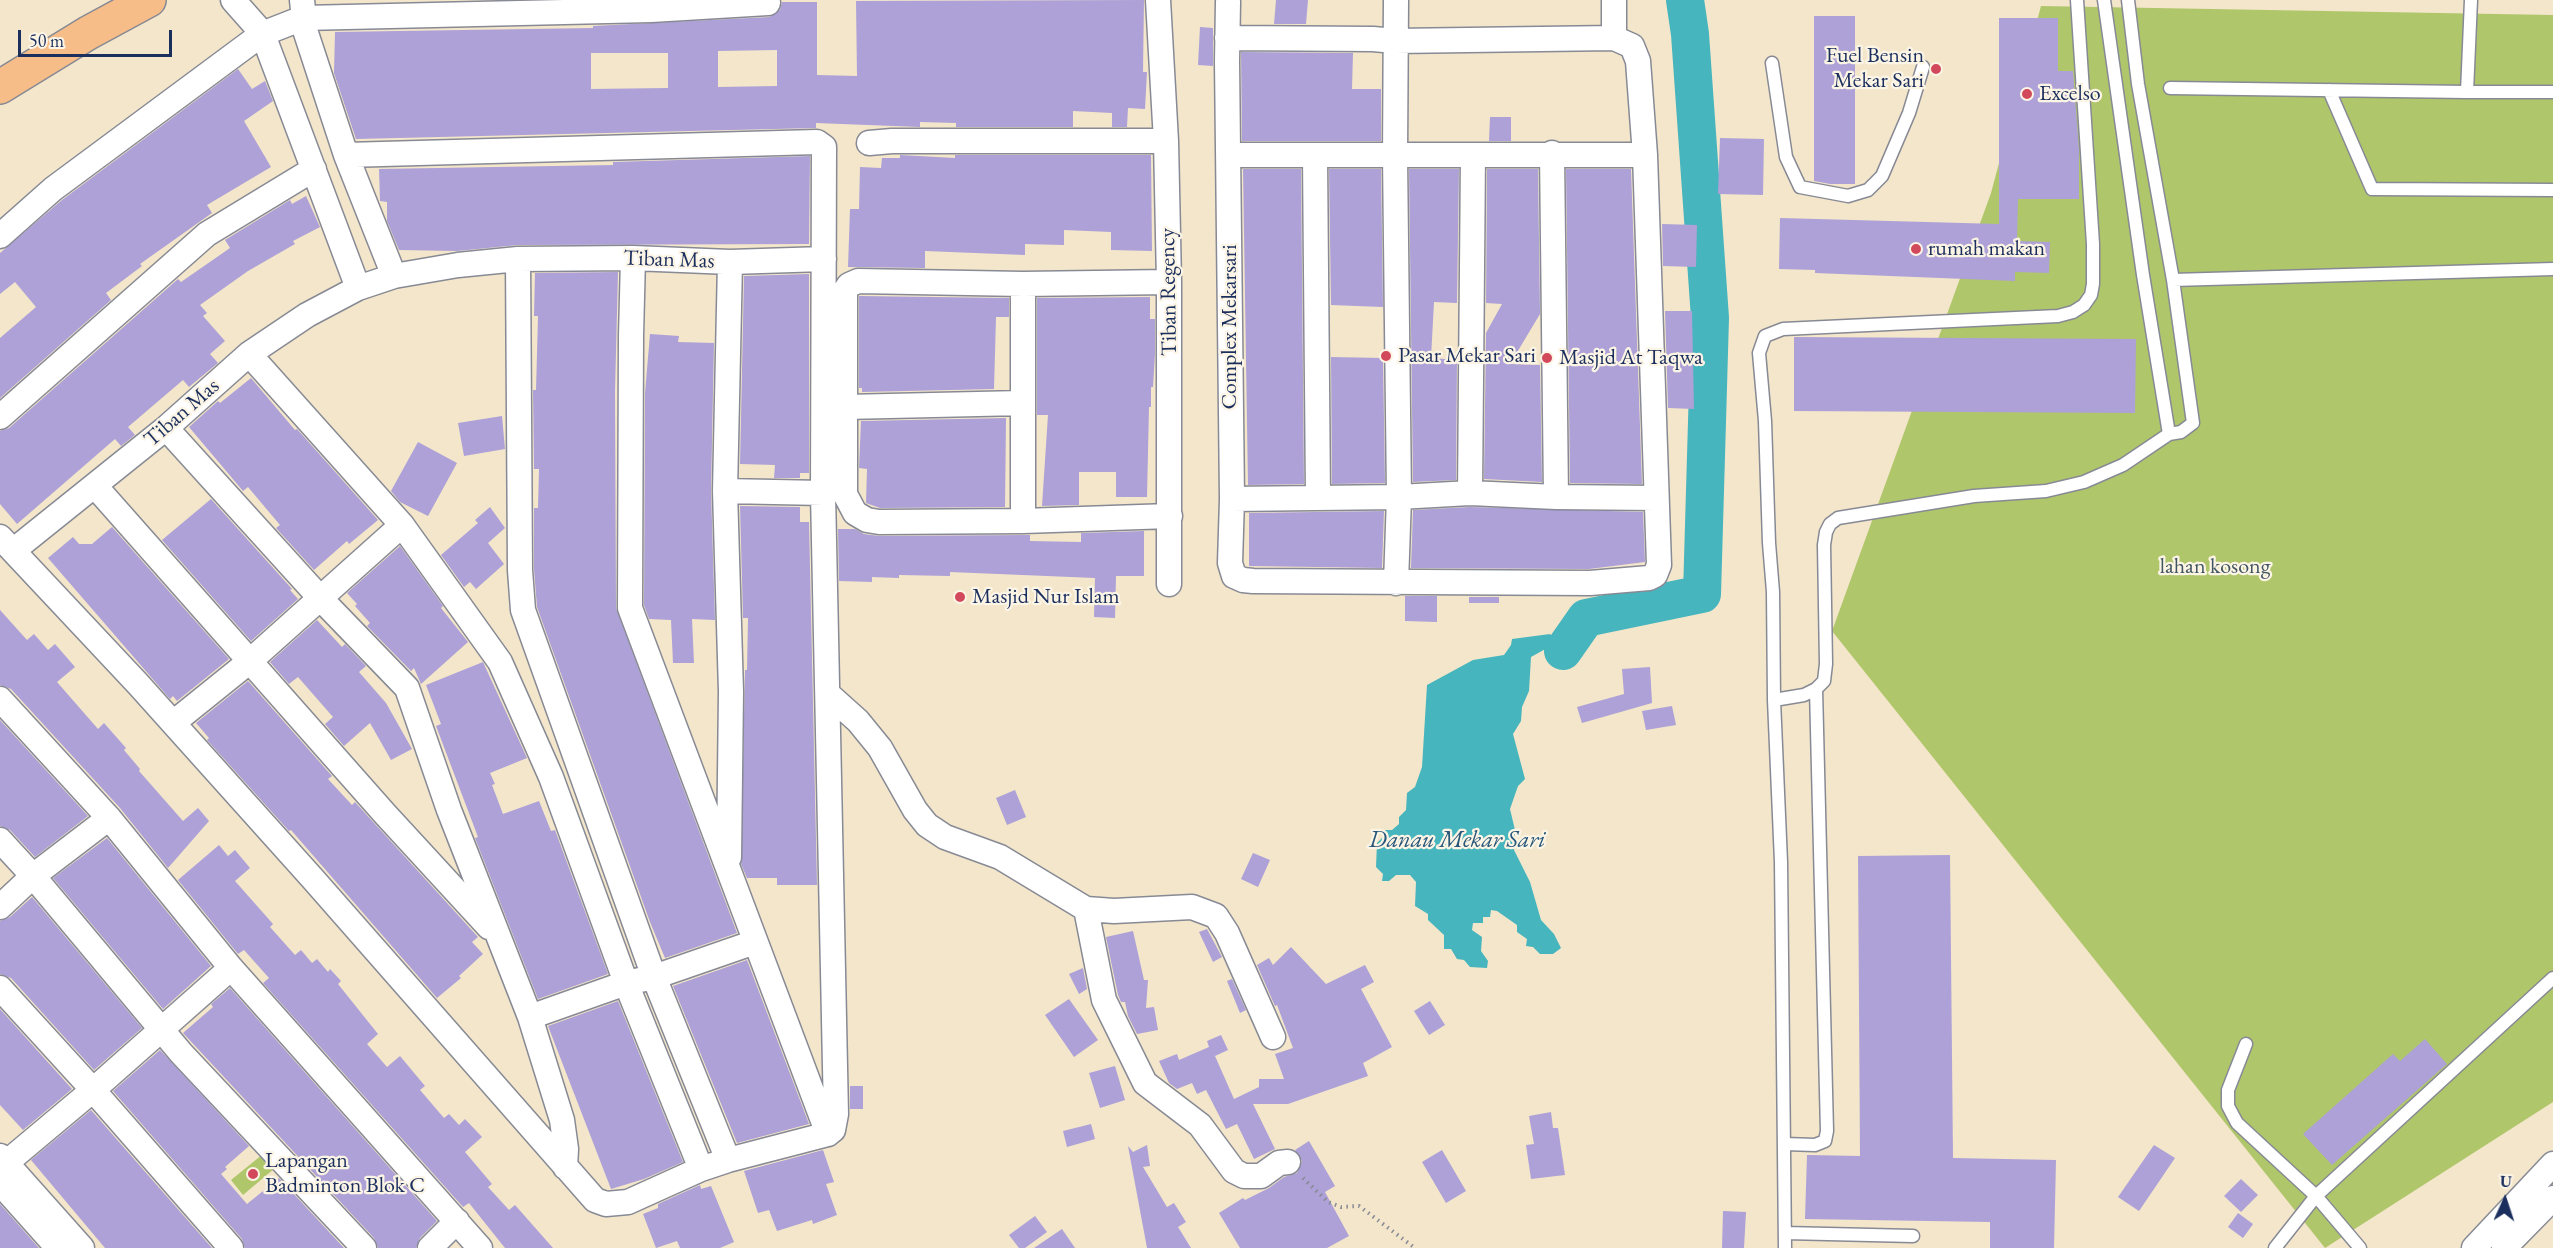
<!DOCTYPE html>
<html>
<head>
<meta charset="utf-8">
<style>
  body { margin:0 }
  #map { position:relative; width:2553px; height:1248px; overflow:hidden; background:#f3e6cb; font-family:"EB Garamond",serif }
  canvas { display:block }
  .north { position:absolute; left:2475px; top:1170px; width:60px; height:60px; -webkit-text-stroke:4px #fcf5e5; paint-order:stroke; rotate:3deg; font-size:16px; font-weight:700; line-height:24px; text-align:center; color:#1b2f5e }
  .north::after { content:''; display:block; margin:auto; width:21px; height:27px; background:#1b2f5e; clip-path:polygon(50% 0,100% 100%,50% 72%,0 100%) }
  .scale { position:absolute; left:18px; top:30px; width:154px; height:27px; box-sizing:border-box; border:3px solid #1b2f5e; border-top:0; padding-left:8px; font-size:18px; line-height:21px; white-space:nowrap; color:#1b2f5e; -webkit-text-stroke:4px #fcf5e5; paint-order:stroke }
</style>
</head>
<body>
<div id="map">
<canvas width="2553" height="1248"></canvas>
<div class="north">U</div>
<div class="scale">50 m</div>
</div>
<script>
const ctx = document.querySelector('canvas').getContext('2d');
ctx.lineJoin = 'round';
function fillPath(path, color) { ctx.fillStyle = color; ctx.fill(path, 'evenodd'); }
const poly = rows => new Path2D(rows.map(r => 'M' + r).join(''));
function strokePath(path, color, width, dash) { ctx.strokeStyle = color; ctx.lineWidth = width; ctx.lineCap = dash ? 'butt' : 'round'; ctx.setLineDash(dash || []); ctx.stroke(path); }
function write(font, color, halo, rows, align = 'center') {
  ctx.font = font + ' "EB Garamond",serif'; ctx.lineWidth = 4.5; ctx.setLineDash([]); ctx.textBaseline = 'middle'; ctx.strokeStyle = halo; ctx.fillStyle = color; for (const [text, x, y, turn = 0] of rows) {
    ctx.save(); ctx.translate(x, y); ctx.rotate((+turn || 0) * Math.PI / 180); ctx.textAlign = isNaN(turn) ? turn : align; if (halo) ctx.strokeText(text, 0, 0); ctx.fillText(text, 0, 0); ctx.restore();
  }
}
const green = poly([
  [2041,6,2553,15,2553,1102,2325,1248,1832,631,1991,193],
  [263,1154,275,1168,243,1195,231,1180]
]);
const water = poly([
  [1550,634,1563,651,1549,647,1531,657,1529,691,1522,707,1521,721,1513,734,1525,779,1518,786,1510,809,1515,830,1514,850,1530,882,1541,920,1554,934,1561,948,1553,954,1540,954,1533,947,1526,946,1527,939,1517,932,1517,925,1497,911,1491,910,1490,917,1483,917,1483,923,1473,923,1472,930,1482,937,1481,951,1488,961,1487,968,1470,967,1464,960,1457,959,1451,949,1444,949,1444,935,1428,920,1428,914,1415,906,1416,882,1410,875,1396,875,1389,881,1382,881,1383,874,1376,867,1377,843,1384,836,1385,830,1392,830,1399,824,1399,817,1406,810,1407,793,1415,787,1422,767,1427,685,1473,660,1504,655,1511,645,1512,639]
]);
const river = poly([
  [1563,651,1586,618,1702,594,1710,318,1690,34,1685,0]
]);
const building = poly([
  [1144,0,1143,72,1147,72,1145,109,1128,108,1127,127,1112,127,1112,113,1073,111,1073,127,956,127,956,123,920,122,920,127,816,123,816,128,356,139,334,73,335,32,593,28,593,26,769,17,780,10,782,2,817,2,817,75,857,76,856,1],
  [777,50,777,86,718,87,718,51],
  [591,53,668,53,668,88,591,89],
  [1276,0,1308,0,1306,24,1274,24],
  [1814,16,1855,16,1855,184,1830,184,1814,181],
  [1999,18,2058,18,2058,71,2073,71,2079,150,2079,199,2018,199,2017,241,2050,242,2049,273,2015,272,2015,281,1815,273,1815,270,1779,269,1780,218,1999,224],
  [1200,27,1213,28,1213,66,1198,65],
  [1241,52,1353,53,1352,89,1381,89,1381,141,1242,141],
  [238,69,252,89,265,81,273,101,244,121,271,167,207,205,212,213,140,264,142,266,106,293,111,300,0,398,0,338,36,307,15,282,0,294,0,253,62,200],
  [1490,117,1511,117,1511,141,1489,141],
  [1720,138,1764,139,1763,195,1718,194],
  [900,155,955,158,955,155,1151,155,1152,251,1111,250,1111,232,1064,230,1064,245,1025,244,1025,255,925,251,925,268,848,267,850,209,859,209,860,167,881,168,882,158,900,158],
  [810,156,809,244,518,245,457,251,399,250,387,221,387,202,380,201,379,169,613,165,613,162],
  [1243,169,1301,169,1304,484,1248,485],
  [1329,169,1381,169,1383,307,1331,305],
  [1409,169,1459,169,1457,303,1434,302,1431,358,1457,360,1456,480,1413,482],
  [1487,169,1538,169,1540,314,1510,364,1540,365,1542,482,1484,479,1486,333,1502,304,1486,303],
  [1566,169,1631,169,1642,484,1570,483],
  [306,196,320,227,293,241,295,244,248,271,200,305,207,313,203,316,225,341,210,354,218,363,189,387,183,380,128,427,135,435,121,446,115,439,17,524,0,504,0,431,9,428,178,279,181,282,230,248,225,240,290,200,292,204],
  [1662,224,1697,225,1696,267,1663,266],
  [618,272,615,392,616,608,737,933,665,958,650,922,537,607,534,569,534,508,538,508,539,469,534,469,533,390,536,390,538,316,534,316,535,273],
  [809,274,809,473,800,473,800,478,774,478,775,465,740,464,744,276],
  [859,296,1009,298,1009,317,996,317,994,389,862,392,862,388,859,388],
  [1150,297,1150,319,1155,319,1155,354,1153,387,1151,387,1151,407,1149,407,1147,497,1116,497,1116,472,1079,472,1079,505,1042,506,1048,415,1037,415,1037,298],
  [1665,311,1692,311,1694,409,1668,408],
  [650,334,679,336,678,342,714,343,711,491,715,620,692,619,694,663,673,663,671,620,649,619,644,605,645,393],
  [1794,337,2136,339,2135,413,1794,411],
  [1331,357,1383,358,1385,483,1332,484],
  [251,378,295,430,297,429,378,520,349,544,347,541,314,570,276,528,280,525,248,487,243,491,189,427,218,401,220,403],
  [502,416,505,449,464,456,458,423],
  [1006,418,1005,507,880,508,866,503,867,469,859,468,861,421],
  [418,442,457,463,428,516,400,502,391,491],
  [211,499,292,589,290,590,298,599,251,641,162,540],
  [740,506,800,507,800,522,809,522,817,885,777,885,777,878,747,878,741,864,745,670,747,670,748,618,743,618],
  [490,507,505,528,488,543,504,564,476,589,470,582,464,587,441,555,478,523,475,520],
  [1470,507,1643,512,1645,562,1589,569,1411,568,1413,510],
  [1384,511,1382,568,1249,566,1249,513],
  [112,527,229,659,177,701,173,696,170,699,48,558,73,537,79,544,92,544],
  [838,529,855,529,864,534,879,536,1030,535,1030,541,1081,542,1081,533,1144,531,1144,576,1116,576,1115,618,1094,617,1095,578,950,572,950,576,899,575,899,578,872,577,872,582,839,581],
  [400,546,443,606,441,608,468,642,421,684,414,668,411,671,367,626,370,623,355,606,357,604,347,593],
  [1405,596,1437,596,1437,622,1405,621],
  [1469,597,1499,597,1499,603,1469,603],
  [0,610,27,640,34,634,48,650,55,644,75,667,57,682,98,729,104,723,126,748,124,750,140,769,139,771,183,821,198,808,209,821,168,868,120,808,11,689,0,685],
  [317,620,342,647,345,644,366,666,359,672,386,703,412,749,391,760,370,723,344,746,325,724,333,717,298,677,289,684,270,662],
  [483,662,527,758,490,773,495,784,492,785,503,814,539,801,551,831,555,830,608,974,538,999,475,838,478,837,436,726,441,724,426,685],
  [1650,667,1652,703,1582,723,1577,707,1624,694,1622,669],
  [248,681,332,776,328,779,352,805,355,802,478,937,472,942,483,954,459,976,461,978,437,998,291,830,289,831,207,740,209,738,196,723],
  [1672,706,1676,725,1646,730,1642,711],
  [0,720,88,816,35,857,10,830,0,826],
  [1015,790,1026,817,1007,825,996,798],
  [107,838,211,966,163,1009,53,878],
  [219,845,228,856,235,850,250,868,235,881,273,924,270,927,295,955,301,950,312,963,317,959,328,972,330,969,341,981,338,984,378,1034,367,1044,387,1067,400,1056,425,1086,420,1090,444,1118,449,1114,459,1125,465,1119,482,1137,465,1152,492,1184,488,1187,509,1210,515,1205,553,1248,505,1248,469,1203,463,1207,263,983,269,978,244,950,238,954,178,880],
  [1253,853,1270,860,1258,887,1241,879],
  [1950,855,1953,1158,2056,1160,2054,1248,1990,1248,1990,1222,1805,1219,1807,1155,1860,1156,1858,856],
  [32,897,142,1028,94,1070,11,978,0,974,0,921,10,917],
  [1207,929,1222,957,1213,962,1199,932],
  [1133,931,1144,980,1148,980,1146,1008,1154,1007,1158,1030,1137,1034,1128,1016,1125,1002,1121,1002,1118,995,1106,937],
  [1291,947,1326,984,1365,965,1374,982,1361,989,1392,1047,1363,1063,1368,1076,1288,1104,1253,1104,1275,1149,1254,1159,1237,1124,1226,1129,1206,1090,1197,1094,1192,1083,1177,1089,1169,1083,1159,1061,1177,1054,1179,1060,1209,1047,1207,1041,1221,1035,1228,1050,1215,1056,1234,1099,1259,1087,1259,1079,1284,1079,1275,1054,1293,1048,1277,1005,1275,1006,1257,965,1269,958,1273,965],
  [747,960,809,1124,737,1143,673,986],
  [1083,968,1087,989,1079,994,1069,974],
  [1232,979,1246,1010,1240,1013,1227,981],
  [230,988,437,1221,420,1238,416,1248,378,1248,374,1238,183,1033,213,1007,211,1004],
  [1069,999,1098,1040,1074,1057,1045,1015],
  [618,1001,683,1162,644,1179,611,1189,548,1026],
  [1430,1001,1445,1025,1429,1035,1414,1011],
  [0,1009,72,1089,23,1130,0,1105],
  [2425,1039,2447,1064,2332,1165,2303,1134,2393,1054,2400,1061],
  [160,1050,249,1146,225,1167,227,1169,221,1174,247,1204,279,1178,344,1248,245,1248,242,1239,113,1091],
  [1115,1066,1125,1100,1100,1108,1089,1073],
  [850,1086,863,1086,863,1109,850,1109],
  [91,1110,212,1248,105,1248,31,1160],
  [1551,1112,1553,1128,1558,1128,1565,1175,1531,1179,1526,1145,1534,1144,1529,1116],
  [1091,1124,1095,1139,1067,1147,1063,1131],
  [1309,1141,1335,1186,1325,1192,1349,1236,1327,1248,1240,1248,1219,1213,1243,1198,1245,1200,1269,1188,1284,1177,1297,1173,1302,1161,1295,1150],
  [1147,1145,1150,1166,1143,1167,1167,1207,1174,1203,1186,1222,1178,1227,1191,1248,1147,1248,1128,1146,1133,1152],
  [2154,1145,2175,1158,2139,1211,2118,1197],
  [823,1150,834,1182,826,1184,837,1215,813,1224,812,1220,777,1231,769,1210,758,1213,744,1171],
  [1442,1150,1466,1191,1446,1203,1422,1162],
  [2241,1179,2258,1195,2241,1212,2224,1196],
  [700,1185,701,1189,711,1186,734,1242,720,1248,680,1248,677,1241,656,1248,643,1214,658,1208,658,1204],
  [0,1204,39,1248,0,1248],
  [1723,1211,1746,1212,1744,1248,1722,1248],
  [2238,1213,2253,1224,2243,1238,2228,1227],
  [1035,1216,1047,1232,1025,1248,1019,1248,1009,1235],
  [1062,1229,1075,1248,1034,1248]
]);
const path = poly([
  [1303,1178,1328,1202,1341,1207,1359,1206,1415,1248]
]);
const lane = poly([
  [2104,0,2143,275,2169,434],
  [1772,63,1786,157,1800,187,1848,196,1868,190,1882,176,1909,113,1923,67],
  [2170,88,2467,92,2471,0],
  [2329,90,2372,189,2553,190],
  [2467,92,2553,92],
  [2173,280,2553,269],
  [1774,700,1804,695,1816,689,1824,681,1826,664,1824,545,1826,532,1830,524,1838,518,1974,496,2046,491,2084,482,2123,465,2169,434,2181,432,2193,423,2173,280,2138,84,2128,0],
  [2246,1044,2228,1090,2228,1106,2237,1123,2316,1196,2360,1248],
  [1785,1144,1815,1145,1825,1141,1827,1131,1816,689],
  [1785,1233,1913,1236],
  [1785,1248,1781,862,1774,700,1773,592,1769,543,1765,421,1759,353,1765,336,1783,329,2058,316,2073,312,2084,305,2091,295,2093,284,2093,244,2077,0],
  [2275,1248,2316,1196,2553,978]
]);
const street = poly([
  [233,0,256,26,265,40,358,288],
  [302,0,305,30,346,155,394,276],
  [667,0,651,10,768,3],
  [1158,0,1166,141,1169,282,1169,584],
  [1396,0,1395,156,1399,497,1396,583],
  [1228,2,1227,61,1232,499,1230,563,1234,576,1243,580,1253,581,1590,583,1649,578,1655,575,1659,565,1645,155,1638,61,1632,46,1614,38,1614,0],
  [1227,38,1373,39,1395,41,1614,38],
  [869,143,892,141,1166,141],
  [1552,153,1556,497],
  [1229,155,1645,155],
  [1315,157,1318,498],
  [0,236,53,189,262,34,303,18,651,10],
  [633,258,631,336,630,608,828,1134],
  [518,259,520,570,523,610,654,977,728,1160],
  [1169,282,1023,284,858,281,849,285,845,291,845,494,855,513,867,520,879,522,1023,521,1170,516],
  [249,354,402,525,500,662,551,777,626,983,701,1169],
  [845,407,1022,403],
  [0,417,207,234,314,169],
  [166,428,321,599,407,688,449,810,530,1017,562,1120,566,1149,565,1167],
  [95,486,385,814,489,927],
  [725,491,823,493],
  [1470,493,1473,155],
  [1232,499,1399,497,1470,493,1556,497,1656,498],
  [1023,521,1023,284],
  [0,537,138,684,313,879,595,1200,606,1204,628,1202,701,1169,728,1160,828,1134,833,1130,836,1114,823,493,824,147,817,142,346,155],
  [14,550,166,428,249,354,307,315,358,288,394,276,458,265,518,259,633,258,730,262,824,259],
  [829,695,858,721,880,748,915,810,927,825,945,837,1000,857,1086,909,1114,911,1192,907,1216,916,1227,933,1273,1037],
  [0,699,109,818,231,968,480,1248],
  [173,723,250,661,402,525],
  [0,840,33,876,181,1053,364,1248],
  [729,857,731,692,725,491,730,262],
  [0,907,33,876,109,818],
  [1086,909,1104,1000,1145,1083,1200,1125,1234,1171,1244,1176,1261,1176,1279,1163,1288,1162],
  [0,988,93,1090,231,1248],
  [530,1017,626,983,654,977,755,942],
  [0,1156,82,1248],
  [0,1168,93,1090,231,968],
  [0,1183,58,1248],
  [430,1248,457,1221],
  [2474,1248,2553,1164],
  [2504,1248,2553,1198]
]);
const highway = poly([
  [0,87,88,33,149,0]
]);
const markers = [
  [1936,69,6,"#d1495b"],
  [2027,94,6,"#d1495b"],
  [1916,249,6,"#d1495b"],
  [1386,356,6,"#d1495b"],
  [1547,358,6,"#d1495b"],
  [960,597,6,"#d1495b"],
  [253,1174,6,"#d1495b"]
];
const poiNames = [
  ["Fuel Bensin",1924,56,"right"],
  ["Mekar Sari",1924,81,"right"],
  ["Excelso",2039,94],
  ["rumah makan",1928,249],
  ["Pasar Mekar Sari",1398,356],
  ["Masjid At Taqwa",1559,358],
  ["Masjid Nur Islam",972,597],
  ["Lapangan",265,1161],
  ["Badminton Blok C",265,1186]
];
const streetNames = [
  ["Tiban Mas",669,260,2],
  ["Tiban Regency",1169,292,-91],
  ["Complex Mekarsari",1230,327,-90],
  ["Tiban Mas",182,413,-41]
];
const parkNames = [
  ["lahan kosong",2215,567]
];
const waterNames = [
  ["Danau Mekar Sari",1457,840]
];
fillPath(green, '#b0c66b');
fillPath(water, '#46b5bd');
strokePath(river, '#46b5bd', 38);
fillPath(building, '#ada1d7');
strokePath(lane, '#878a94', 15);
strokePath(street, '#878a94', 27);
strokePath(highway, '#878a94', 36);
strokePath(path, '#878a94', 4, [1.5, 4.5]);
strokePath(lane, '#fff', 12);
strokePath(street, '#fff', 24);
strokePath(highway, '#f7bd88', 33);
for (const [x, y, r, color] of markers) { const dot = new Path2D(); dot.arc(x, y, r, 0, 2 * Math.PI); ctx.fillStyle = color; ctx.fill(dot); strokePath(dot, '#fcf5e5', 2); }
write('22px', '#1b2f5e', '#fcf5e5', poiNames, 'left');
write('22px', '#1b2f5e', '#fcf5e5', streetNames);
write('22px', '#405561', '#fcf5e5', parkNames);
write('italic 24px', '#28577a', '#fcf5e5', waterNames);
</script>
</body>
</html>
